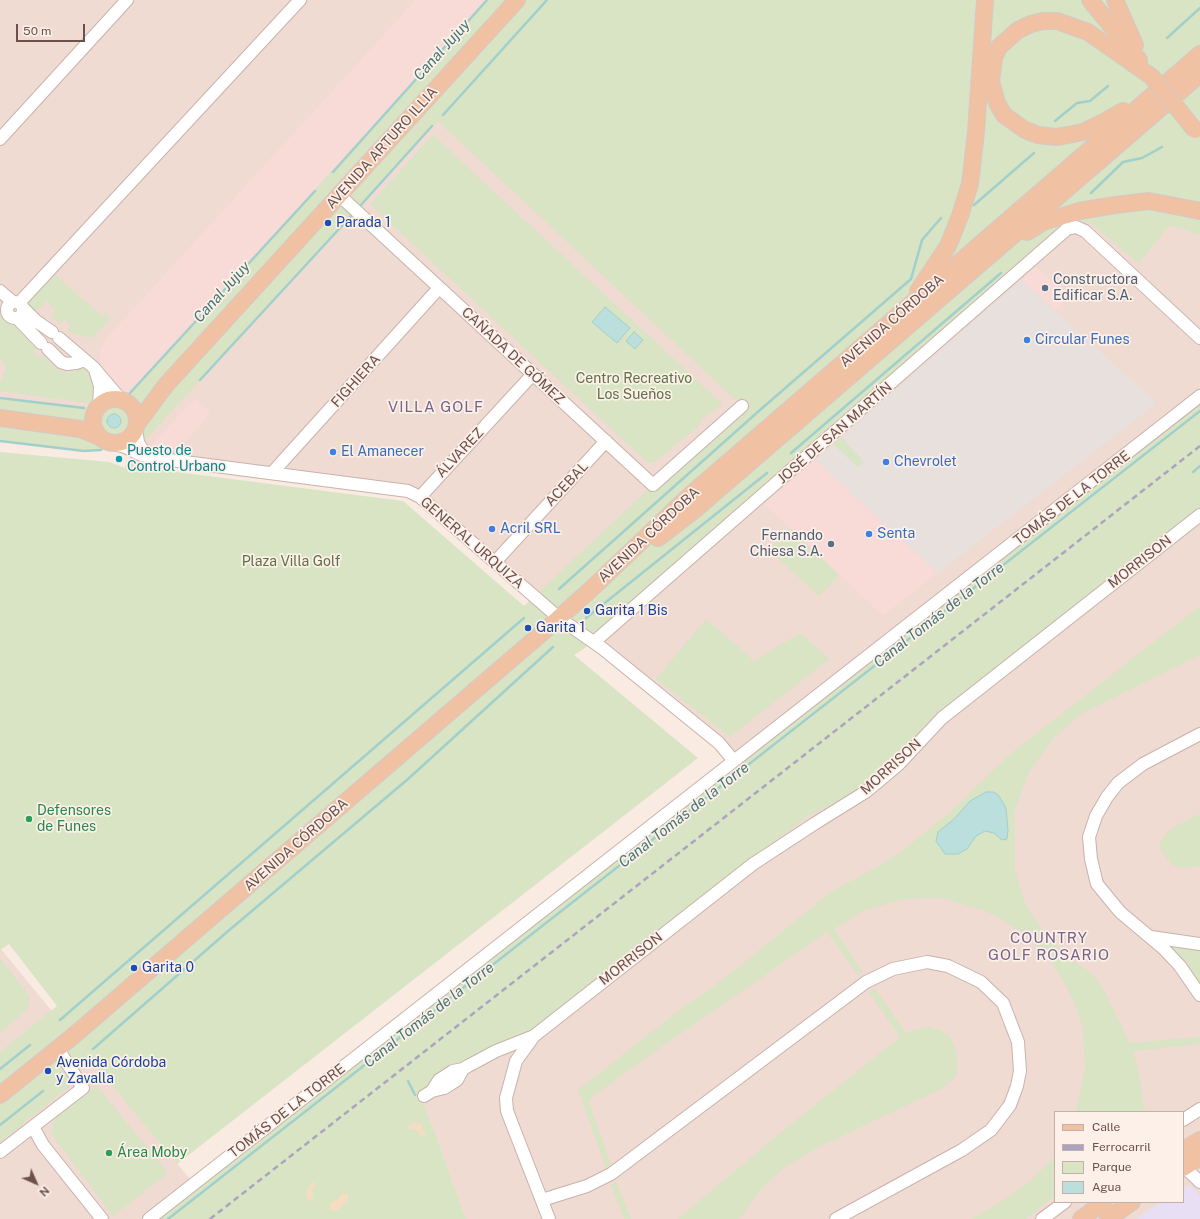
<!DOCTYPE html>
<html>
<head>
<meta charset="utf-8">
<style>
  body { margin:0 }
  #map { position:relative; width:1200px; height:1219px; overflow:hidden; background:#f9ebe2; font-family:"Public Sans",sans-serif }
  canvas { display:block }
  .legend { position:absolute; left:1054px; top:1111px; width:130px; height:92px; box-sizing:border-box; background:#fcf0e8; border:1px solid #c3b0aa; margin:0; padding:5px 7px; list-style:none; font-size:12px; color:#6d504c }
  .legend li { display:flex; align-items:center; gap:8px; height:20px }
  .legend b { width:20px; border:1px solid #c3b0aa }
  .north { position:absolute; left:16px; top:1163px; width:40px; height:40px; -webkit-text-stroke:3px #fcf0e8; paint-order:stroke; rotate:135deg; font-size:11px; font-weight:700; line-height:16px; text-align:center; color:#6d504c }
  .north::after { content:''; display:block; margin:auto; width:14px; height:18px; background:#6d504c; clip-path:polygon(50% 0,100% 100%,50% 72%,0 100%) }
  .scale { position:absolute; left:16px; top:24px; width:69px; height:18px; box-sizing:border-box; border:2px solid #6d504c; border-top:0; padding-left:5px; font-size:12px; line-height:14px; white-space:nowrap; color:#6d504c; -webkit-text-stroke:3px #fcf0e8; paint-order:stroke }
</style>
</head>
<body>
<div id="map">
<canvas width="1200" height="1219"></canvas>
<ul class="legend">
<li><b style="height:5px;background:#f0c1a2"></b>Calle</li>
<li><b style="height:5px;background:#aca3c0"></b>Ferrocarril</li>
<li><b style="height:11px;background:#d8e4c3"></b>Parque</li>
<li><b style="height:11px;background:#badfdc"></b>Agua</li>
</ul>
<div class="north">N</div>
<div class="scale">50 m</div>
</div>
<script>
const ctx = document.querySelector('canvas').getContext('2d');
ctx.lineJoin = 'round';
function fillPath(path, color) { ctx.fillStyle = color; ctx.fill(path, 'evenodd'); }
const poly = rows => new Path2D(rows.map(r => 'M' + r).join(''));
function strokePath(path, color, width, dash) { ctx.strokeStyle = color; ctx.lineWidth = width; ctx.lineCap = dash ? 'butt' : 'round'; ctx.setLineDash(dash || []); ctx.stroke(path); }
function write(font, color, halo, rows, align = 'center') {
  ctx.font = font + ' "Public Sans",sans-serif'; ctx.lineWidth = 3.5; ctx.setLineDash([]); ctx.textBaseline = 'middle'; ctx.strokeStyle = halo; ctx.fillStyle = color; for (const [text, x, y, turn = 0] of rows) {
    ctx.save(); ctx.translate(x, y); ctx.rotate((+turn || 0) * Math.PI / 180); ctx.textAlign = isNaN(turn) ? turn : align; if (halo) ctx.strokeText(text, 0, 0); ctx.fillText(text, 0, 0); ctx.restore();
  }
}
const residential = poly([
  [0,0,1200,0,1200,396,734,761,420,497,154,458,0,418],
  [1200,452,1200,1219,466,1219,433,1127,419,1096],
  [1055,1112,1183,1112,1183,1202,1055,1202],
  [0,948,194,1184,149,1219,0,1219]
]);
const commercial = poly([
  [415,0,493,0,134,395,120,391,103,370,100,361,100,349,110,334],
  [1036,267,1069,297,1056,311,1021,280],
  [195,398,211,413,179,449,151,445],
  [815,460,938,573,883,616,764,504]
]);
const industrial = poly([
  [1021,280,1157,403,938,573,815,460]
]);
const education = poly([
  [1190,1185,1200,1195,1200,1219,1136,1219,1160,1202,1183,1202,1183,1189]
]);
const green = poly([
  [487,0,1200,0,1200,235,1170,225,1138,263,1089,222,1076,227,594,642,574,655,698,758,177,1164,90,1059,69,1087,0,1142,0,1052,57,1006,9,944,0,950,0,452,109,462,125,468,127,460,161,470,403,501,524,606,653,485,742,406,438,121,147,438,101,450,84,451,0,441,0,398,84,408,130,393],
  [433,135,722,404,707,416,705,415,696,428,655,462,648,463,370,204],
  [53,273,102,316,106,312,110,320,97,333,92,337,86,337,73,334,67,330,71,325,65,319,60,324,51,315,56,310,46,301,34,313,27,306,27,302],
  [0,313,11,323,19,324,23,335,36,349,33,352,39,358,42,355,57,369,63,372,71,373,82,368,87,371,96,383,95,398,93,401,87,403,0,391,0,384,6,367,0,357],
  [1200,396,1200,509,954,701,874,779,855,792,807,817,756,855,529,1035,419,1095,433,1127,466,1219,149,1219],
  [841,437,864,462,858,467,833,444],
  [789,528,839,575,819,596,769,550],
  [1200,606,1200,655,1079,715,1051,741,1029,772,1015,810,1015,872,1026,906,1043,931,1069,958,1090,972,1103,988,1130,1043,1200,1037,1200,1044,1133,1051,1138,1069,1145,1112,1076,1112,1085,1068,1083,1028,1072,996,1051,962,1026,934,990,913,944,898,904,899,863,911,834,929,863,972,858,975,827,932,657,1050,588,1100,611,1165,606,1168,578,1090,686,1005,710,989,756,953,832,891,883,864,903,850,949,813,1009,755],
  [999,796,1006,808,1002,840,994,833,985,831,976,836,972,842,936,842,938,832,954,819,970,801],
  [706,619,754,661,800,633,829,659,730,737,656,679],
  [1200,814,1200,866,1181,868,1171,864,1159,848,1162,838,1174,827],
  [1167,944,1200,947,1200,988],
  [0,958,30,997,28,1009,0,1033],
  [875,988,906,1033,929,1026,949,1035,957,1053,957,1075,941,1089,819,1147,783,1168,762,1188,739,1219,678,1219,779,1134,900,1037,869,992],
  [96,1085,168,1173,113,1216,51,1134,55,1117],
  [1055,1157,1055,1196,1026,1219,971,1219,1001,1202,1027,1184],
  [616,1182,631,1219,624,1219,611,1185]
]);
const sand = poly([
  [414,1122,422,1124,423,1130,427,1135,421,1136,416,1130,409,1129,408,1126],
  [312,1182,317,1184,312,1189,313,1198,309,1202,306,1195,307,1190],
  [343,1193,348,1194,348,1201,338,1210,333,1211,329,1208,330,1203,338,1199]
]);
const water = poly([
  [605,307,630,328,617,343,592,322,605,307],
  [634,332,643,340,635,349,626,341,634,332],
  '107 421a7 7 0 1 1 14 0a7 7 0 1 1-14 0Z',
  [986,792,994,792,999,796,1006,808,1008,830,1007,839,1002,840,994,833,985,831,976,836,967,849,958,854,945,854,936,841,938,832,954,819,970,801,986,792]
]);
const stream = poly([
  [1167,38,1200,8],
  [443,115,547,0],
  [1055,121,1077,103,1090,101,1108,86],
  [333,172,487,0],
  [1091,193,1123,162,1142,158,1162,147],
  [974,205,1034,153],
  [360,206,432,126],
  [200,380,351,216],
  [130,393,315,191],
  [0,398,84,408],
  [0,441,84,451,101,450],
  [791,453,1001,273],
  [1193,472,1200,466],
  [559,589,760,410,911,279,922,240,941,218],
  [586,618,767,473],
  [60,1020,524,618],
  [93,1049,227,932,408,779,553,647],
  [0,1069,30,1045],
  [408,1081,415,1095],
  [0,1125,43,1091],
  [168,1219,1200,411]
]);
const minor = poly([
  [0,139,127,0],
  [339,195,653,485,742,406],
  [0,291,13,302],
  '7 310a8 8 0 1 1 16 0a8 8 0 1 1-16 0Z',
  [19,303,300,0],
  [23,308,36,321,52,332],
  [17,318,41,343],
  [59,338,93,367,122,401],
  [48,349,61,362,67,364,76,363,85,360],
  [96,373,100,386,99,407],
  [136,429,138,442,141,448,151,456],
  [112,443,125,447,141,455,154,458,408,491,420,497,559,618,602,648,719,743,734,761],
  [272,473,439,288],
  [420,497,533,374],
  [495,562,606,441],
  [594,642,1067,229,1076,227,1085,231,1200,338],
  [1200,734,1143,764,1118,783,1107,797,1096,816,1089,837,1091,859,1097,884,1120,912,1164,949,1180,966,1200,995],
  [1151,937,1200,944],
  [432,1091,444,1088,449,1085,457,1080,463,1069,468,1066,496,1051,534,1036],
  [424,1096,432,1091,439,1080,453,1071,463,1069],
  [1183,1120,1200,1109],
  [33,1127,43,1145,102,1219],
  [0,1152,83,1088,58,1049],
  [1183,1166,1200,1182],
  [542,1200,587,1186,611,1174,866,982,893,969,927,962,948,966,981,982,1003,1003,1018,1042,1020,1071,1017,1086,1010,1105,991,1130,962,1150,836,1219],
  [149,1219,1200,396],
  [549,1219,507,1111,506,1098,516,1061,534,1036,753,864,814,824,867,791,898,765,942,718,1200,515],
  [1042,1219,1065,1202]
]);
const major = poly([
  [1090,0,1139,60],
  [1115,0,1135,45],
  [1123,111,1100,124,1083,132,1068,135,1056,137,1038,135,1025,130,1004,115,997,103,991,81,994,58,999,47,1018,30,1031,24,1043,21,1057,21,1088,32,1152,77],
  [1027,232,1043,222,1079,211,1115,205,1149,201,1200,211],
  [918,291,948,246,960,216,970,184,976,132,985,0],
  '93 421a22 22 0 1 1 44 0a22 22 0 1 1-44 0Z',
  [0,418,80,429,100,437],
  [137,424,166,385,517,0],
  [658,538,697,508,1200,74],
  [0,1095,72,1037,543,632,588,592,689,496,1200,54],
  [1183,1150,1200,1140],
  [1183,1168,1200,1157],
  [1081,1219,1104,1202],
  [1108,1219,1132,1202]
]);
const rail = poly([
  [210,1219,1200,446]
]);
const majorBridge = poly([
  [1152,77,1195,130]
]);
const markers = [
  [328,223,4,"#1a4fb4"],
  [1045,288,4,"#5c6f8a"],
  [1027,340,4,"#3f7fe0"],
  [333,452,4,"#3f7fe0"],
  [119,459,4,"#0f9aa8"],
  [886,462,4,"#3f7fe0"],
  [492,529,4,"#3f7fe0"],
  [869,534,4,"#3f7fe0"],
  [831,544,4,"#5c6f8a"],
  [587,611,4,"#1a4fb4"],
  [528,628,4,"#1a4fb4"],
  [29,819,4,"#2e9e5b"],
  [134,968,4,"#1a4fb4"],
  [48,1071,4,"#1a4fb4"],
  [109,1153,4,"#2e9e5b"]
];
const streetNames = [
  ["AVENIDA ARTURO ILLIA",382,148,-48],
  ["AVENIDA CÓRDOBA",892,321,-41],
  ["CAÑADA DE GÓMEZ",513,356,43],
  ["FIGHIERA",356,381,-48],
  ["JOSÉ DE SAN MARTÍN",835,433,-41],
  ["ÁLVAREZ",460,453,-47],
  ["ACEBAL",567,484,-47],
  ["TOMÁS DE LA TORRE",1072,498,-38],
  ["AVENIDA CÓRDOBA",649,535,-43],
  ["GENERAL URQUIZA",472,543,41],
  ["MORRISON",1140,562,-38],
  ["MORRISON",891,767,-42],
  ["AVENIDA CÓRDOBA",296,845,-41],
  ["MORRISON",631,959,-38],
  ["TOMÁS DE LA TORRE",287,1111,-38]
];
const transitNames = [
  ["Parada 1",336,223],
  ["Garita 1 Bis",595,611],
  ["Garita 1",536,628],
  ["Garita 0",142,968],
  ["Avenida Córdoba",56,1063],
  ["y Zavalla",56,1079]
];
const serviceNames = [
  ["Constructora",1053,280],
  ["Edificar S.A.",1053,296],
  ["Fernando",823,536,"right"],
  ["Chiesa S.A.",823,552,"right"]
];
const shopNames = [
  ["Circular Funes",1035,340],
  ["El Amanecer",341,452],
  ["Chevrolet",894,462],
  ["Acril SRL",500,529],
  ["Senta",877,534]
];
const parkNames = [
  ["Centro Recreativo",634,379],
  ["Los Sueños",634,395],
  ["Plaza Villa Golf",291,562]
];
const cultureNames = [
  ["Puesto de",127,451],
  ["Control Urbano",127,467]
];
const leisureNames = [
  ["Defensores",37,811],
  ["de Funes",37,827],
  ["Área Moby",117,1153]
];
const waterNames = [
  ["Canal Jujuy",442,50,-48],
  ["Canal Jujuy",222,292,-48],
  ["Canal Tomás de la Torre",939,615,-38],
  ["Canal Tomás de la Torre",684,815,-38],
  ["Canal Tomás de la Torre",429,1015,-38]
];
const neighbourhoodNames = [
  ["VILLA GOLF",436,407],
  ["COUNTRY",1049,938],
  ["GOLF ROSARIO",1049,955]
];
fillPath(residential, '#efdbd2');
fillPath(commercial, '#f8dad7');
fillPath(industrial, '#e8e0dd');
fillPath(education, '#e8dff5');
fillPath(green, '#d8e4c3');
fillPath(sand, '#f4ddc1');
fillPath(water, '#badfdc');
strokePath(water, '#a1d0cc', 1);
strokePath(stream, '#a1d0cc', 2.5);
strokePath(minor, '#c8b2ab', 14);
strokePath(major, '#d3cac9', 18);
strokePath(minor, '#fff', 12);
strokePath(major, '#f0c1a2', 16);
strokePath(rail, '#aca3c0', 2.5, [6, 4]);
strokePath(majorBridge, '#d3cac9', 18, []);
strokePath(majorBridge, '#f0c1a2', 16);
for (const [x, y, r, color] of markers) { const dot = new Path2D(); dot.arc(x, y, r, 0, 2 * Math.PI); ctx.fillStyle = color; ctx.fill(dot); strokePath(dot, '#fcf0e8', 1.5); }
write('14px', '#6d504c', '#fcf0e8', streetNames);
write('14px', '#164399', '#fcf0e8', transitNames, 'left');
write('14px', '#4e5e75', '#fcf0e8', serviceNames, 'left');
write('14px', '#366cbe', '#fcf0e8', shopNames, 'left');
write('14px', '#5d7146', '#fcf0e8', parkNames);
write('14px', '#0d838f', '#fcf0e8', cultureNames, 'left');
write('14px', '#27864d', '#fcf0e8', leisureNames, 'left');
write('italic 15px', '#467774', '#fcf0e8', waterNames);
ctx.letterSpacing = '1px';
write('15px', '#75648a', '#fcf0e8', neighbourhoodNames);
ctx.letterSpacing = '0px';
</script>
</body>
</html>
